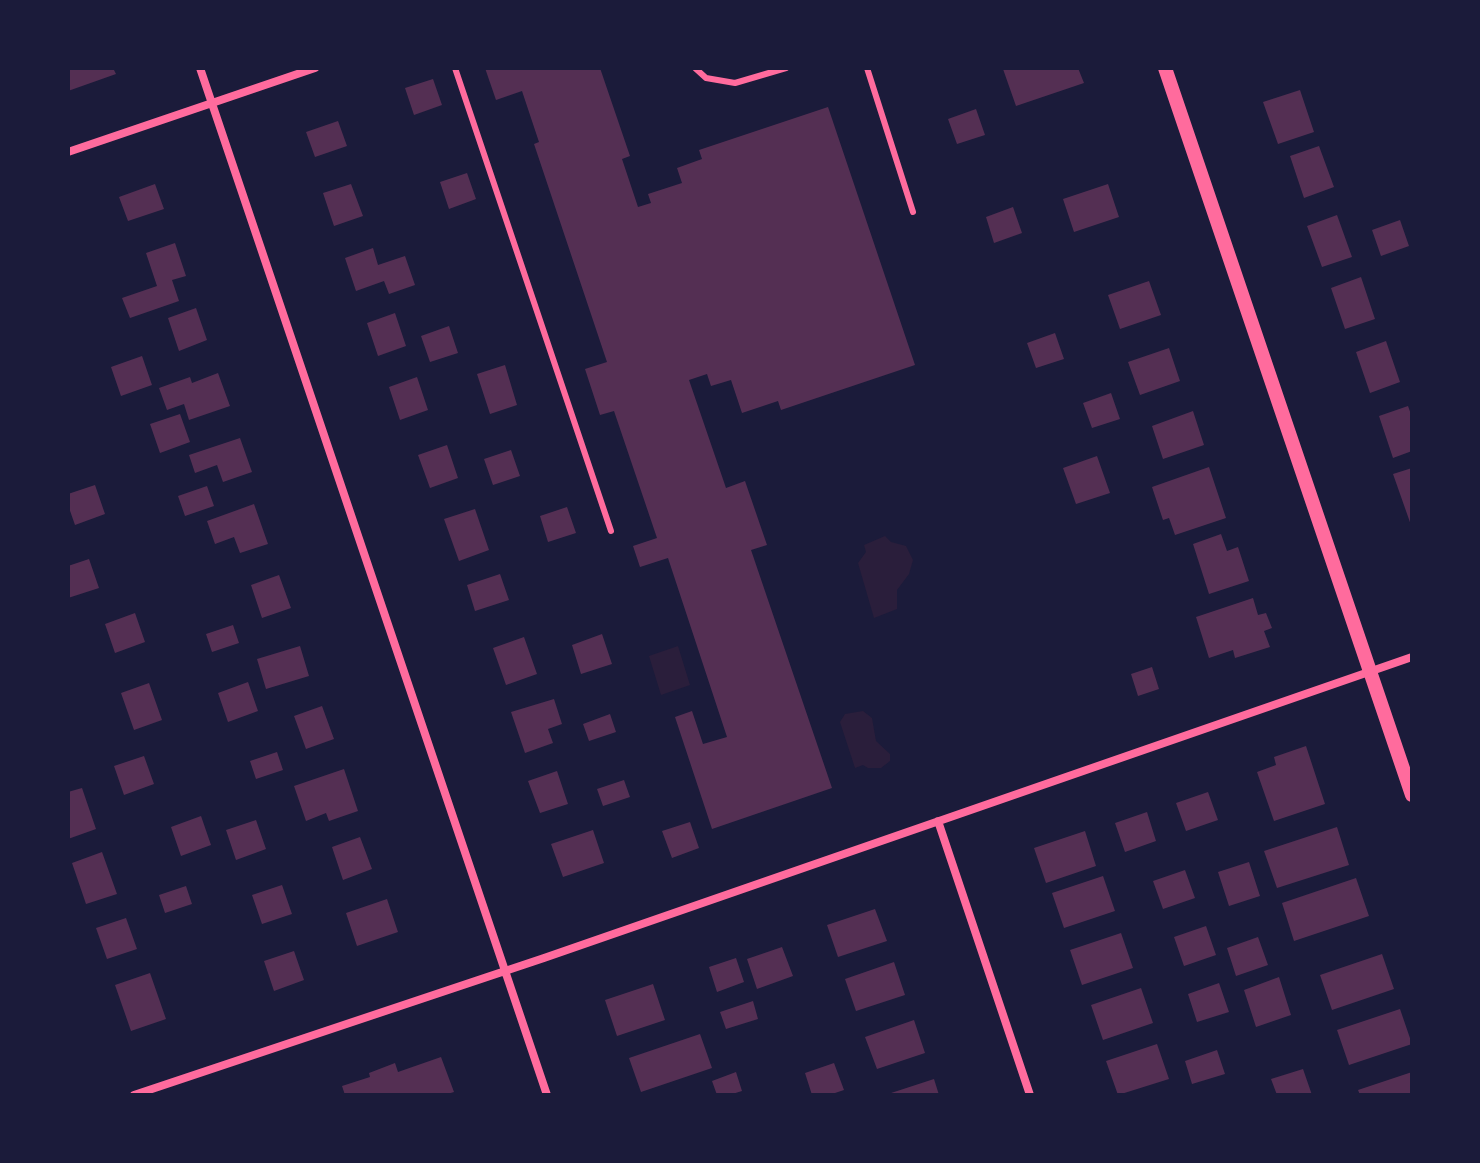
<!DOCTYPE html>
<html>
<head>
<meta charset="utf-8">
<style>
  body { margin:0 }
  #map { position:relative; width:1480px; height:1163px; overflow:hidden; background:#1b1b3a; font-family:"PT Sans Narrow",sans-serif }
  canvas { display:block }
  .frame { position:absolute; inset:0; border:70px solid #1b1b3a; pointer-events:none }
</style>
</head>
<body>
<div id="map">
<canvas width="1480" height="1163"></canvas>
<div class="frame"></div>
</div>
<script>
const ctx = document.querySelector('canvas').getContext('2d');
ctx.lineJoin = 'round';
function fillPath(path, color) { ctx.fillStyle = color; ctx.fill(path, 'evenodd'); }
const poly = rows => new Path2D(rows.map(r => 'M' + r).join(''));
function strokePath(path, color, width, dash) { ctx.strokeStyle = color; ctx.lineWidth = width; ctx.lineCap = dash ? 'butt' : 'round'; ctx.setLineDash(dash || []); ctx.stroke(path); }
const green = poly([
  [885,536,891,542,906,546,913,560,909,574,897,590,897,609,874,618,858,563,866,552,864,545],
  [678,646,690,685,661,695,649,656],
  [863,711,872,718,876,741,890,754,890,761,881,768,868,768,863,765,855,768,840,722,845,714]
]);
const building = poly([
  [68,68,113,68,116,74,68,91],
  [485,68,600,68,630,156,622,159,638,207,651,203,648,194,682,183,677,168,702,159,699,150,828,107,915,365,781,410,778,401,742,413,731,380,711,386,707,374,689,380,726,488,745,481,767,545,751,550,832,788,712,829,675,717,692,711,703,744,727,737,668,558,640,567,633,546,657,538,614,411,600,415,585,369,607,362,534,144,539,142,522,91,496,100],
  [1008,68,1078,68,1084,83,1016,106,1003,69],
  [433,79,442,105,414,115,405,88],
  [1300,90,1314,132,1278,144,1263,102],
  [976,109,985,135,957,144,948,119],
  [338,121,347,146,315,157,306,132],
  [1319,146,1334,187,1304,198,1290,156],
  [467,173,476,199,449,209,440,182],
  [155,184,164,209,128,221,119,197],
  [351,184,363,216,334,226,323,193],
  [1108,184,1119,217,1074,232,1063,199],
  [1013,207,1022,233,994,243,986,217],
  [1337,215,1352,257,1322,267,1307,226],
  [1400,220,1409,246,1381,256,1372,230],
  [175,243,186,276,172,280,179,301,130,318,122,298,157,286,146,253],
  [373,248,378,265,405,256,415,285,389,294,384,281,356,291,345,258],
  [1361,277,1375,319,1345,329,1331,288],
  [1149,281,1161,315,1120,329,1108,295],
  [196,308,207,340,179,351,168,318],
  [395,313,406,346,378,356,367,323],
  [449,326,458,353,430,362,421,336],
  [1055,333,1064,359,1036,368,1027,343],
  [1386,341,1400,382,1370,393,1356,352],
  [1169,348,1180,381,1140,395,1128,362],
  [142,356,152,385,121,396,111,367],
  [505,365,517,405,490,414,477,374],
  [218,373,230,406,189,420,184,404,167,410,159,388,190,377,192,383],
  [417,377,428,410,400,420,389,387],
  [1111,393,1120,419,1092,428,1083,403],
  [1408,406,1412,417,1412,451,1393,458,1379,416],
  [1193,411,1204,445,1163,459,1152,426],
  [180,414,190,442,160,453,150,424],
  [240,438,252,472,223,482,217,465,195,473,189,455],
  [447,445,458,478,430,488,418,455],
  [511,450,520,476,493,485,484,459],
  [1097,456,1110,493,1076,504,1063,468],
  [1209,467,1226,518,1175,535,1169,518,1163,520,1152,487],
  [1412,468,1412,528,1393,474],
  [95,485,105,514,75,525,68,505,68,494],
  [207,486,214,506,185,516,178,496],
  [254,504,268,544,240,553,234,537,215,544,207,521],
  [567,507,576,533,548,542,540,516],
  [475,509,489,550,459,561,444,519],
  [1221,534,1227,551,1238,547,1249,581,1209,594,1193,544],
  [89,559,99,588,68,598,68,566],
  [500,574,509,600,475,611,467,585],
  [279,575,291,608,262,618,251,585],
  [1253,598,1258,615,1266,613,1272,628,1264,631,1270,647,1235,658,1233,650,1209,658,1196,617],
  [135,613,145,642,115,653,105,624],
  [233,625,239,643,212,652,206,634],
  [602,634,612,664,581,674,572,645],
  [524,637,537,674,506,685,493,648],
  [300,646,309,676,266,689,257,659],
  [1152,667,1159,689,1138,696,1131,674],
  [248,682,258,711,228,722,218,693],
  [149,683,162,720,134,730,121,693],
  [554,699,562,724,548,729,553,743,525,753,511,712],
  [322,706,334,739,306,749,294,716],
  [610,714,616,732,589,741,583,724],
  [1306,746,1325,804,1274,821,1257,772,1276,765,1274,757],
  [277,752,283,770,256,779,250,761],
  [144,756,154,784,124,795,114,766],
  [344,769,358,811,329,821,326,813,306,821,294,786],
  [557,771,568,804,540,813,528,781],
  [624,780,630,797,603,806,597,789],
  [82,788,96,829,68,839,68,792],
  [1208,792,1218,820,1186,831,1176,803],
  [1147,812,1156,841,1125,852,1115,823],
  [201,816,211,845,181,856,171,827],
  [256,820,266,849,236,860,226,830],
  [690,822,699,848,672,858,662,831],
  [1337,827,1349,865,1277,888,1264,851],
  [593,830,604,863,563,877,551,844],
  [1085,831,1096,866,1046,883,1034,848],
  [360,837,372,869,343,880,332,847],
  [102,852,117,894,86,904,72,863],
  [1249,862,1260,896,1229,906,1218,872],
  [1185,870,1195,898,1163,909,1153,881],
  [1103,876,1115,911,1064,928,1052,893],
  [1356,878,1369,916,1294,941,1282,903],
  [282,885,292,914,262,924,252,895],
  [186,886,192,904,165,913,159,895],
  [387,899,398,932,357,946,346,913],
  [875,909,887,941,838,957,827,925],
  [126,918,137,949,107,959,96,928],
  [1206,926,1216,955,1184,966,1174,937],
  [1121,933,1133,968,1082,985,1070,950],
  [1258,937,1268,965,1236,976,1227,948],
  [782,947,793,976,757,989,747,959],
  [294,951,304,980,274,991,264,961],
  [1382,954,1394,989,1332,1010,1320,975],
  [736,958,744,982,717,992,709,967],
  [894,962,905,995,856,1011,845,979],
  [150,973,166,1019,131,1031,115,985],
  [1279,977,1291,1015,1256,1027,1244,990],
  [1219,983,1229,1012,1197,1022,1188,994],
  [653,984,665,1020,617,1036,605,1000],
  [1141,988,1153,1023,1103,1040,1091,1005],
  [753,1001,758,1019,726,1029,720,1012],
  [1400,1009,1412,1044,1349,1065,1337,1030],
  [914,1020,925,1053,877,1069,865,1037],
  [700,1034,712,1068,641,1092,629,1058],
  [1157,1044,1169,1079,1118,1095,1106,1061],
  [1217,1050,1225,1074,1192,1084,1185,1061],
  [441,1057,454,1092,444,1095,345,1095,342,1086,370,1077,369,1073,395,1063,398,1072],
  [834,1063,844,1090,829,1095,812,1095,805,1073],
  [1303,1069,1312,1095,1277,1095,1271,1079],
  [736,1072,742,1091,729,1095,717,1095,712,1081],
  [1412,1072,1412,1095,1360,1095,1358,1090],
  [934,1079,939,1095,888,1095,888,1094]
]);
const service = poly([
  [455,68,611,531],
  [695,68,706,78,735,83,786,68],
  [867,68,913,212]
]);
const minor = poly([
  [200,68,547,1095],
  [68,152,315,68],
  [938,821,1030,1095],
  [134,1095,544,958,1412,657]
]);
const tertiary = poly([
  [1165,68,1412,795]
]);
fillPath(green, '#2a1e3b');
fillPath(building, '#542f53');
strokePath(service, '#ff6b9d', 6);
strokePath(minor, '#ff6b9d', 8);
strokePath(tertiary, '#ff6b9d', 14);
</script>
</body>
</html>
